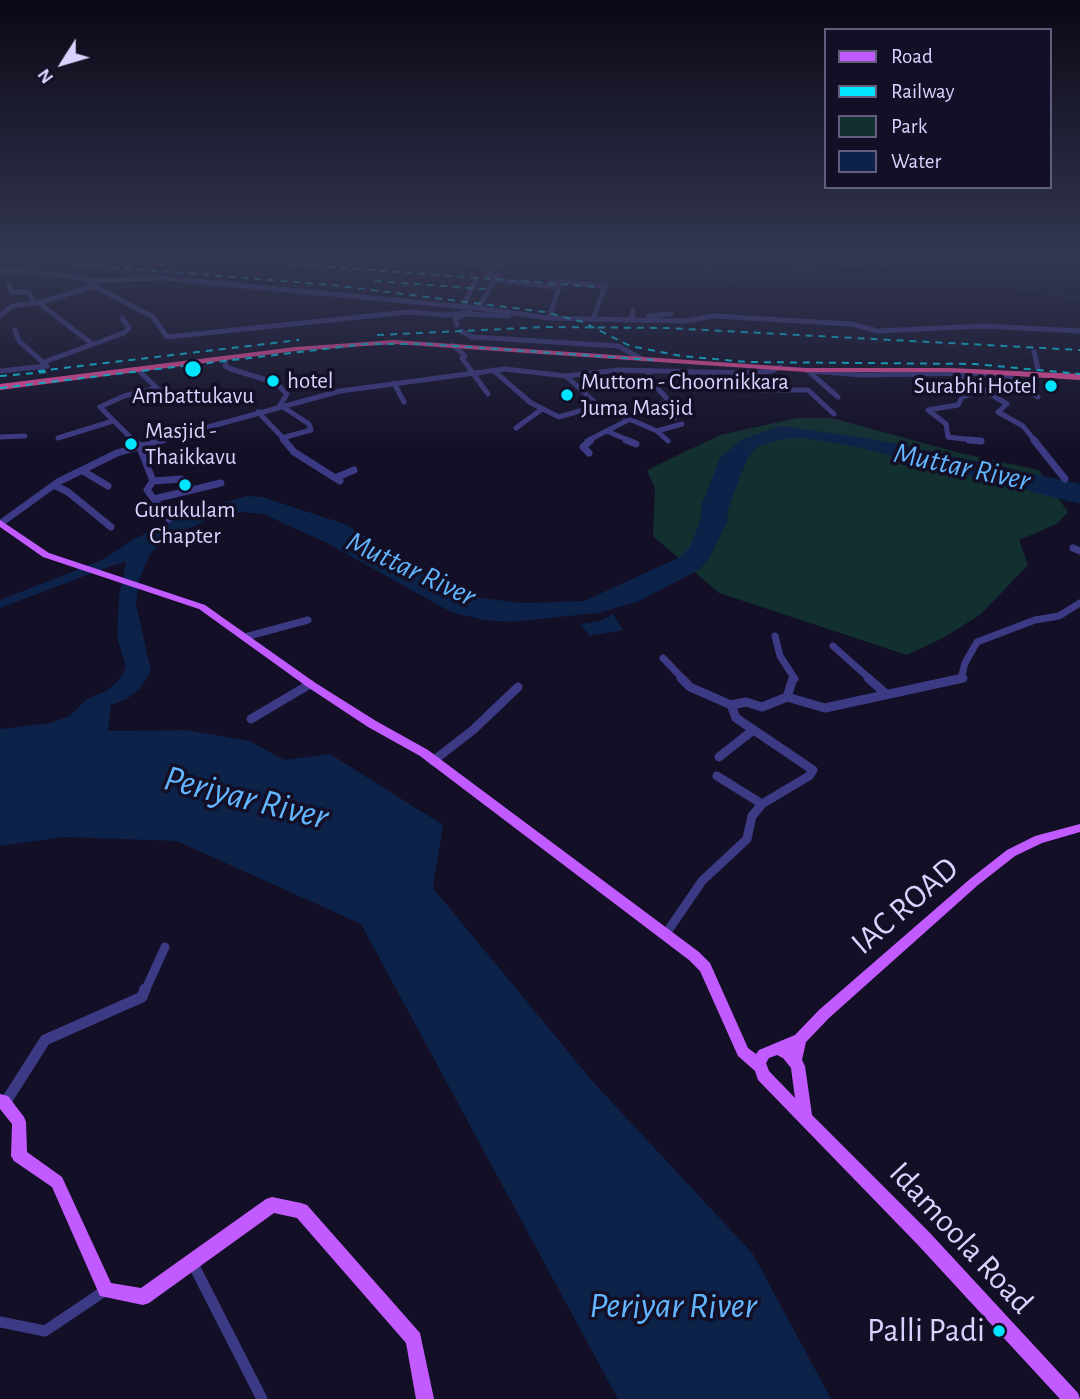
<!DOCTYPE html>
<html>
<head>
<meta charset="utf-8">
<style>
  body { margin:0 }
  #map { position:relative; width:1080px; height:1399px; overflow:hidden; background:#130f26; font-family:"Alegreya Sans",sans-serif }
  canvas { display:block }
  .legend { position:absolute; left:824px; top:28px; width:228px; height:161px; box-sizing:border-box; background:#130f26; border:2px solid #625e7d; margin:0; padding:9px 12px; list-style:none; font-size:21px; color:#d9d4ff }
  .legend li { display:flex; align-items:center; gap:14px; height:35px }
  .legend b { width:35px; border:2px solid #625e7d }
  .north { position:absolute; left:28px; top:28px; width:70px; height:70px; -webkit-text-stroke:5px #130f26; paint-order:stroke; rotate:233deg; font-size:19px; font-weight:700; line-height:28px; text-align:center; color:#d9d4ff }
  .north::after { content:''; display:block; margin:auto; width:24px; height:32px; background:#d9d4ff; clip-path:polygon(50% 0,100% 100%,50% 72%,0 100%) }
</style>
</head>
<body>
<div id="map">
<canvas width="1080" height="1399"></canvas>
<ul class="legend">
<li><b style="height:9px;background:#c25bff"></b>Road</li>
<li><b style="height:9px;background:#00e5ff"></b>Railway</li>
<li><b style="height:19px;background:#12302f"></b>Park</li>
<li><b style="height:19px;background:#0c2248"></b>Water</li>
</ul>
<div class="north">N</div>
</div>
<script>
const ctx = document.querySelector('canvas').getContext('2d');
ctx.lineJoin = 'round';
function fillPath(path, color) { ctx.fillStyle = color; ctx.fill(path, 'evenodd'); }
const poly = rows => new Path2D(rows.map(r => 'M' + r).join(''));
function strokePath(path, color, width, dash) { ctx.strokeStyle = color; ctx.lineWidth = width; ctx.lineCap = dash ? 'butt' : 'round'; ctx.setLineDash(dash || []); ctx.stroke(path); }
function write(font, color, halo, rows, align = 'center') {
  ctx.font = font + ' "Alegreya Sans",sans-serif'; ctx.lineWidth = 7; ctx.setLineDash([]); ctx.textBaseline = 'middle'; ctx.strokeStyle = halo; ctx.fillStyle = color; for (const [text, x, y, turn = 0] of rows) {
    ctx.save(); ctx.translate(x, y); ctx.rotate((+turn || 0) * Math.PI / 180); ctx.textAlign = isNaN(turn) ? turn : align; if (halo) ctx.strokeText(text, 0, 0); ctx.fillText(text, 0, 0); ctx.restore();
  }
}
const green = poly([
  [357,259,495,259,486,268],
  [797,418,832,418,960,453,1039,470,1068,512,1057,524,1019,540,1028,565,981,614,943,638,907,655,719,593,653,536,655,489,647,470,720,435]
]);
const water = poly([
  [781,426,878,440,1080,484,1080,504,858,447,804,438,782,439,757,447,747,459,728,509,727,522,709,559,699,570,637,602,598,613,511,622,484,620,451,612,327,543,263,514,242,512,207,519,158,546,149,556,139,580,136,604,151,671,140,689,127,699,111,705,108,731,187,730,250,741,284,760,330,754,443,825,433,888,594,1083,753,1254,831,1399,618,1399,361,924,177,841,64,837,0,846,0,729,50,723,70,716,87,699,106,691,119,680,126,667,117,637,119,597,126,562,111,566,0,608,0,600,102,560,134,539,186,514,247,496,262,497,345,524,429,576,480,598,523,603,584,601,680,557,690,547,700,521,702,504,720,458,741,440],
  [613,614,623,630,590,636,580,624,600,621]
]);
const stream = poly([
  [739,259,702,270,718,280,768,286,786,272,847,265,886,266,891,264,889,259],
  [947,259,943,264,949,285,990,282,1080,298],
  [546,278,571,275,606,281,613,278,612,273,601,262,609,259]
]);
const minorFar3 = poly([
  [0,270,71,276,91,281,161,278,478,308],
  [500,277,487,275,502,259],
  [495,280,559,287,549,318,478,308,495,280],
  [9,284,11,292,29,292,33,301,39,303,94,286,153,317,167,337,408,312,447,315,470,312],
  [39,303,91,343],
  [463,307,477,278],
  [0,316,12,306,35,303],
  [649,316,671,314],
  [546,318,593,319,605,286,551,281],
  [593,319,631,320,633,311],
  [631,320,685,321,714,316,851,324,878,331,984,326,1080,331],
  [457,325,455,319,465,314,509,316],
  [15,330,19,341,47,366],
  [461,331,472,337,618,346,642,359],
  [453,345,465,356,462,358,488,394],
  [1034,352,1038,369],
  [226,358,225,366,231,369,276,383,287,394,280,405],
  [44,362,124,333,129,328,122,318],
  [493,370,531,403,559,417,583,410],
  [0,371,47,366],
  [648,371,651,381,670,402],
  [808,371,838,397],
  [810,371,863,375,970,373,1010,376],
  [744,373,757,390,808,390,834,414],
  [718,374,728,388],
  [1008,374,1016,384,1038,397],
  [959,375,1007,404,998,412,1023,426,1035,441],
  [566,376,599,406,657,431,668,441],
  [394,383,404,402],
  [157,388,171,400],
  [670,402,659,404,675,418],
  [280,405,309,424,311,430,282,438],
  [258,412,286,441],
  [516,428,542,409],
  [657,431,682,424],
  [609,432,630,441],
  [0,437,25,436],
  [58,438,113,421],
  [134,441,100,407,124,396,157,388,138,370],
  [157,441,340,391,505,369,566,376,618,370,744,373,772,371,780,367],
  [587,441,628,420],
  [981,441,948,437,946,424,928,410,958,405,962,397,985,390]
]);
const minorFar2 = poly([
  [132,440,139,445,153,481,147,490,169,519],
  [284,440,294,452,340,481],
  [626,440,636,444],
  [969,440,981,441],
  [1034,440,1065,479],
  [589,453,583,447,591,440],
  [83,471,108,486],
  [335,478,354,470],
  [153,481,181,479],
  [54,485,68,492,111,527],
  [154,499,221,483],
  [1,523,58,482,117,453,163,440],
  [1073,548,1080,551],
  [775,636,780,656,795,679],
  [245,637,308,620],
  [833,646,870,679],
  [663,658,683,679],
  [961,679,965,663,977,642,1035,620,1059,616,1080,603]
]);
const minorFar1 = poly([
  [681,678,690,687,731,705,746,702,762,707,787,697,793,678],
  [868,678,885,693],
  [787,697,825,708,963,678],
  [251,719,310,684],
  [719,757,752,731],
  [433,761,473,730,518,687],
  [717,776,762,804],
  [665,935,702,881,747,839,752,816,762,804,809,776,813,770,736,718,731,705],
  [145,991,165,947]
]);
const minor = poly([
  [5,1103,45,1040,142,997,145,989],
  [192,1262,262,1399],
  [0,1322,45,1331,106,1290]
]);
const major = poly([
  [0,520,49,553,205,605,314,682,376,721,428,750,699,952,710,963,748,1048,756,1054,759,1050,795,1035,819,1010,970,879,1007,850,1035,836,1080,824,1080,832,1042,843,1015,856,978,885,829,1018,806,1042,802,1060,805,1066,812,1115,930,1233,1078,1393,1080,1399,1060,1399,918,1245,758,1080,755,1071,738,1056,700,971,689,960,420,756,368,727,306,686,199,609,43,557,0,527,0,520],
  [777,1055,783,1058,791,1068,795,1098,769,1071,766,1063,769,1058,777,1055],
  [0,1094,8,1096,24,1117,26,1122,27,1152,62,1177,111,1283,141,1288,266,1199,272,1197,301,1203,307,1205,420,1333,434,1399,416,1399,406,1343,297,1218,274,1213,149,1303,143,1305,100,1296,52,1187,14,1161,11,1156,12,1124,0,1109,0,1094]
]);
const highway = poly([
  [394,340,806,368,950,368,1080,374,1080,380,950,372,806,372,394,344,295,351,0,390,0,384,295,347,394,340]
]);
const rail = poly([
  [8,259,333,285,545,312,583,322,630,346,681,356,747,362,975,364,1080,374],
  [224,259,598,287],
  [375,281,485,289],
  [377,335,546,327,667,328,1080,350],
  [38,371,299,340],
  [0,376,47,372],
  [0,388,366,344,427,344,653,360]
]);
const markers = [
  [193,369,9,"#00e5ff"],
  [273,381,7,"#00e5ff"],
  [1051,386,7,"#00e5ff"],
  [567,395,7,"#00e5ff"],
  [131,444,7,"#00e5ff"],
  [185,485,7,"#00e5ff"],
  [999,1331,7,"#00e5ff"]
];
const farPoinames = [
  ["hotel",287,381],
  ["Muttom - Choornikkara",581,382],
  ["Juma Masjid",581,408],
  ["Surabhi Hotel",1037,386,"right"],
  ["Ambattukavu",193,396,"center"],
  ["Masjid -",145,431],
  ["Thaikkavu",145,457],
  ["Gurukulam",185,510,"center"],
  ["Chapter",185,536,"center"]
];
const waterNames = [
  ["Muttar River",962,467,12],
  ["Muttar River",411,569,25]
];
const nearStreetnames = [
  ["IAC ROAD",905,906,-41],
  ["Idamoola Road",961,1238,47]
];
const nearPoinames = [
  ["Palli Padi",985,1331]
];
const nearWaternames = [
  ["Periyar River",246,798,14],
  ["Periyar River",673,1306]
];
fillPath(green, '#12302f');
fillPath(water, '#0c2248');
strokePath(stream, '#0c2248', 2);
strokePath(minorFar3, '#3d3a85', 5);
strokePath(minorFar2, '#3d3a85', 7);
strokePath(minorFar1, '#3d3a85', 9);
strokePath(minor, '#3d3a85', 11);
fillPath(major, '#c25bff');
fillPath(highway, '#ff4fa3');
strokePath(rail, '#00e5ff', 2, [7, 6]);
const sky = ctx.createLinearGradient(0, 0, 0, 455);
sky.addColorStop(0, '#0a0815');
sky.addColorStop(0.57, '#333752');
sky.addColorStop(1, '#33375200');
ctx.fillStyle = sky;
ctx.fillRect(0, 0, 1080, 455);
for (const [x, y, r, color] of markers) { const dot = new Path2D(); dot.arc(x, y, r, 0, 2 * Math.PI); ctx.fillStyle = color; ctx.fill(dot); strokePath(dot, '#130f26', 2.5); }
write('23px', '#d9d4ff', '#130f26', farPoinames, 'left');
write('italic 30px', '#62b6ff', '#130f26', waterNames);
write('33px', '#d9d4ff', '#130f26', nearStreetnames);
write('33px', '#d9d4ff', '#130f26', nearPoinames, 'right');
write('italic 37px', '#62b6ff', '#130f26', nearWaternames);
</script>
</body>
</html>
